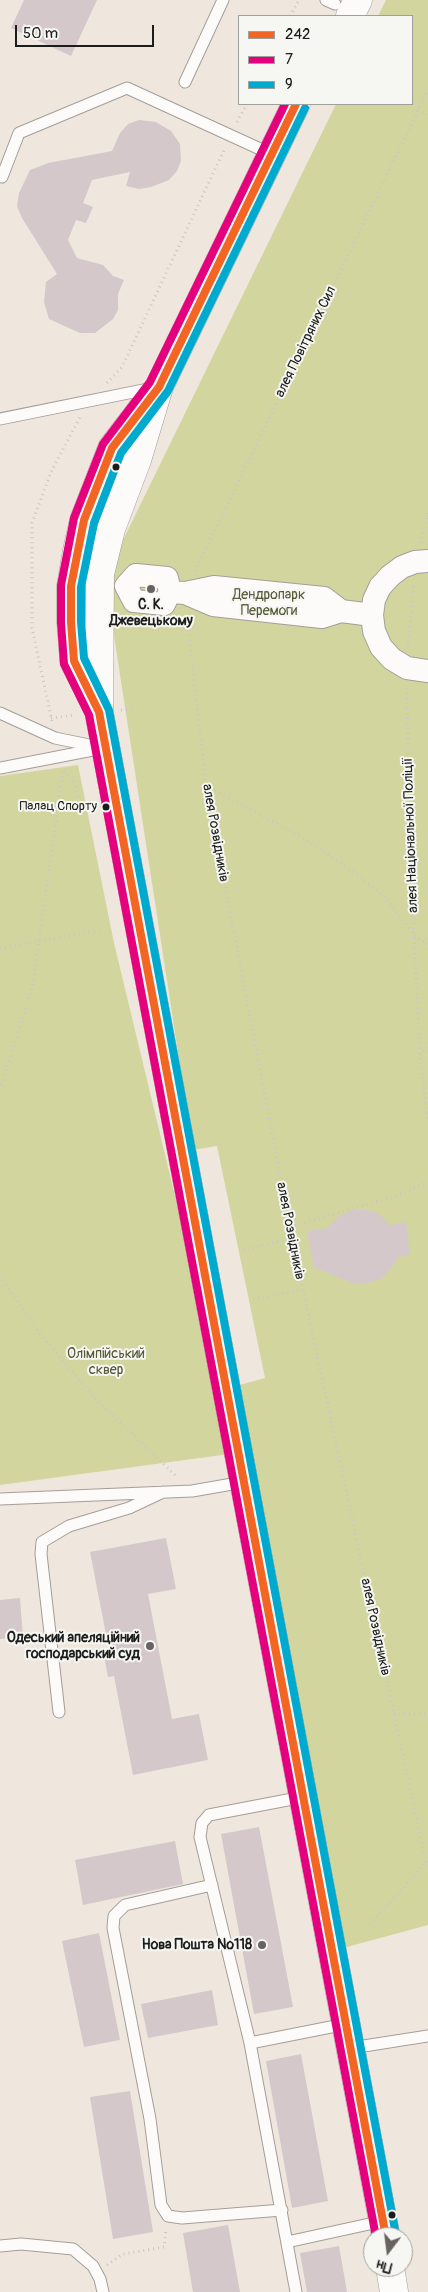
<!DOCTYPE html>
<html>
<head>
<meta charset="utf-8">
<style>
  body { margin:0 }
  #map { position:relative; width:428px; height:2292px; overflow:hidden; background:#efe7de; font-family:Pangolin,sans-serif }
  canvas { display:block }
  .legend { position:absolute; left:238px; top:15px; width:175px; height:90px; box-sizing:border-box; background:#f6f6f2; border:1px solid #9f9f9c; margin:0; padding:6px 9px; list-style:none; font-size:15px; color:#1c1c1c }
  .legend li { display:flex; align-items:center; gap:10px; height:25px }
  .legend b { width:25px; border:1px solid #9f9f9c }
  .north { position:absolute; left:363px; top:2227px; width:50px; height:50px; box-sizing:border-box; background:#f6f6f2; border:1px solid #9f9f9c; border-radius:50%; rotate:195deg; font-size:14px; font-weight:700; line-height:20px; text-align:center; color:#1c1c1c }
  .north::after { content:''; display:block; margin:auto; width:18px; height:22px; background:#666360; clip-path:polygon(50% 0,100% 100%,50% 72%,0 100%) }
  .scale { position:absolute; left:15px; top:25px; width:139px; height:22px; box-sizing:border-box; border:2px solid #1c1c1c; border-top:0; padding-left:6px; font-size:15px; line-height:18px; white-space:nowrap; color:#1c1c1c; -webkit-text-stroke:4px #f6f6f2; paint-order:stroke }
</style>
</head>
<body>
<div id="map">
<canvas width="428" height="2292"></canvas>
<ul class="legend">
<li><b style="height:6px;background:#f26522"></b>242</li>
<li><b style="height:6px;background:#e5007d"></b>7</li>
<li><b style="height:6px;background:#00a9ce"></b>9</li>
</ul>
<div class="north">Пн</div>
<div class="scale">50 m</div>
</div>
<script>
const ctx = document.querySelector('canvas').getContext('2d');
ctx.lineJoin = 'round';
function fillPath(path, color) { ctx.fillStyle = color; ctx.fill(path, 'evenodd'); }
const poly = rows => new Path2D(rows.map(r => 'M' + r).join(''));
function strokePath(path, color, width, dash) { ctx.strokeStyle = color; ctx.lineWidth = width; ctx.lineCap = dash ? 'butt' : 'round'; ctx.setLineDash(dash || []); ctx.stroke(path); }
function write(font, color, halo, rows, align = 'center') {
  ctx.font = font + ' Pangolin,sans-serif'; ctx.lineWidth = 4; ctx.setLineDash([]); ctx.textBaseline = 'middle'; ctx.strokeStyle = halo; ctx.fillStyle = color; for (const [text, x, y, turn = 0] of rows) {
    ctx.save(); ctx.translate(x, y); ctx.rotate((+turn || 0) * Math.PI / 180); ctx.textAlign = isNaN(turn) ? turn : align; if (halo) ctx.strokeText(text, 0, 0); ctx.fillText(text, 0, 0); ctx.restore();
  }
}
const green = poly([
  [386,0,428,0,428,1925,336,1950,232,1387,265,1378,217,1146,193,1150,105,577,336,104,412,104,412,16,378,16],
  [78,765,114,943,237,1453,0,1485,0,776]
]);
const building = poly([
  [24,0,97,0,71,56,11,28],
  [139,120,156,122,171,131,180,144,181,161,177,171,169,180,151,187,139,189,126,186,130,172,92,180,83,203,93,207,86,223,76,220,68,240,77,258,103,265,113,276,124,280,118,294,118,310,113,319,95,333,80,333,49,319,44,302,46,282,57,274,22,218,17,206,19,193,30,170,48,163,112,151,120,133,128,124],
  [353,1210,368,1210,381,1215,390,1225,406,1222,410,1255,398,1257,392,1267,382,1278,368,1283,354,1284,314,1267,307,1231,327,1228,339,1216],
  [166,1538,176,1589,148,1594,172,1719,199,1714,208,1760,133,1775,114,1676,108,1677,104,1656,110,1655,90,1552],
  [20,1598,23,1637,0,1639,0,1600],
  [259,1827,293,2007,254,2014,221,1834],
  [175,1841,183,1884,83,1905,75,1860],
  [99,1933,120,2040,84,2047,62,1941],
  [212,1990,218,2025,148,2038,141,2004],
  [301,2054,328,2201,292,2208,266,2061],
  [130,2091,153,2232,113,2239,90,2097],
  [228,2225,240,2292,193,2292,183,2233],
  [339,2246,347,2292,307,2292,300,2253]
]);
const path = poly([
  [290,16,299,0],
  [418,111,428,114],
  [237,122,247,104],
  [107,383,122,367,225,148],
  [420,543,428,512],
  [195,571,428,90],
  [187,615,206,785,292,1238,426,1863],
  [408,647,414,583],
  [407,688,410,853,420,1055,428,1122],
  [121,710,134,709],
  [51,718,75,715],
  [52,721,32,628,32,523,51,472,80,417],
  [64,771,73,778,81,812],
  [206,786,302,837,350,869,383,895,416,937,428,944],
  [0,948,101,930],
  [420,1055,428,1047],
  [0,1090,33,984,63,770],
  [290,1227,393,1197,428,1182],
  [243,1250,292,1238],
  [0,1276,41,1335,93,1396,177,1477],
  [253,1299,301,1290],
  [394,1714,428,1714],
  [370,1924,428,1861],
  [107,2265,123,2254,164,2247,166,2229]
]);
const lane = poly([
  [326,0,335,4],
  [185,82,223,0],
  [2,177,19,133,127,88,271,154],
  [0,419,153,388],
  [0,713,55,738,104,748],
  [0,768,98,749],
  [0,1499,192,1491,244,1482],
  [59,1712,41,1554,42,1542,69,1526,129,1508,163,1492],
  [212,1885,125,1905,114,1916,113,1928,150,2119,161,2205,168,2216,182,2218,282,2210],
  [250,2043,346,2024],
  [351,2048,428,2036],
  [287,2242,383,2221],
  [0,2246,21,2244,73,2249,93,2266,100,2279,103,2292],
  [296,2292,250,2043,200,1837,202,1823,209,1815,303,1797]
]);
const street = poly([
  [428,561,415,562,402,567,390,576,380,587,374,600,372,615,374,631,381,647,392,659,407,668,428,671],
  [136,575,167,578,170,592,164,604,134,601,126,586,136,575],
  [170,592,185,593,213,605,322,617,341,611,372,615],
  [185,593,214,587,324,598,341,611]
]);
const secondary = poly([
  [350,16,358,0],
  [296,104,159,387,137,460,111,529,100,574,99,712,386,2237],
  [96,705,74,661,71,622,71,586,77,551,84,520,112,448,149,400],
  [390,2267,394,2292]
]);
const bus1 = poly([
  [296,104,159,387,112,448,84,520,71,586,71,622,74,661,99,712,386,2237]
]);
const bus2 = poly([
  [285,104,150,382,103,444,74,518,61,585,61,623,64,664,89,715,376,2237]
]);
const bus3 = poly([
  [305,108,168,391,121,453,94,523,81,587,81,622,84,658,109,710,396,2235]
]);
const markers = [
  [116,467,4.5,"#1c1c1c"],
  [151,589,5,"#666360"],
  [106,807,4.5,"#1c1c1c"],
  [150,1646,5,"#666360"],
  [262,1945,5,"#666360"],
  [392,2215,4.5,"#1c1c1c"]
];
const busNames = [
  ["Палац Спорту",97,807]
];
const streetNames = [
  ["алея Повітряних Сил",306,342,-64],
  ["алея Розвідників",215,833,80],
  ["алея Національної Поліції",411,835,-92],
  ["алея Розвідників",290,1231,79],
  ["алея Розвідників",375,1627,78]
];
const parkNames = [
  ["Дендропарк",269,595],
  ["Перемоги",269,611],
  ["Олімпійський",106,1354],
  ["сквер",106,1370]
];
const poiNames = [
  ["С. К.",151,605,"center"],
  ["Джевецькому",151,621,"center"],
  ["Одеський апеляційний",140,1638],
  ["господарський суд",140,1654],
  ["Нова Пошта №118",252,1945]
];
fillPath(green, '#d2d69e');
fillPath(building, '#d4c8ca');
strokePath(lane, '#a39e99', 13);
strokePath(street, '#a39e99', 24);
strokePath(secondary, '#a39e99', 29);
strokePath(path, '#c9c7c4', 3, [1, 4]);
strokePath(lane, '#fdfbfa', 11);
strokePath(street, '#fdfbfa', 22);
strokePath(secondary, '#fdfbfa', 28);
strokePath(bus1, '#f26522', 8);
strokePath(bus2, '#e5007d', 8);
strokePath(bus3, '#00a9ce', 8);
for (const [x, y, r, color] of markers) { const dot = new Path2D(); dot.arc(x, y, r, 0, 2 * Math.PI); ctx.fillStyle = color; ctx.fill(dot); strokePath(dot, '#f6f6f2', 2); }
write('13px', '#1c1c1c', '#f6f6f2', busNames, 'right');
write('14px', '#1c1c1c', '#f6f6f2', streetNames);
write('14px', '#545837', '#f6f6f2', parkNames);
write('bold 14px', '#1c1c1c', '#f6f6f2', poiNames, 'right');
</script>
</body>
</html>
